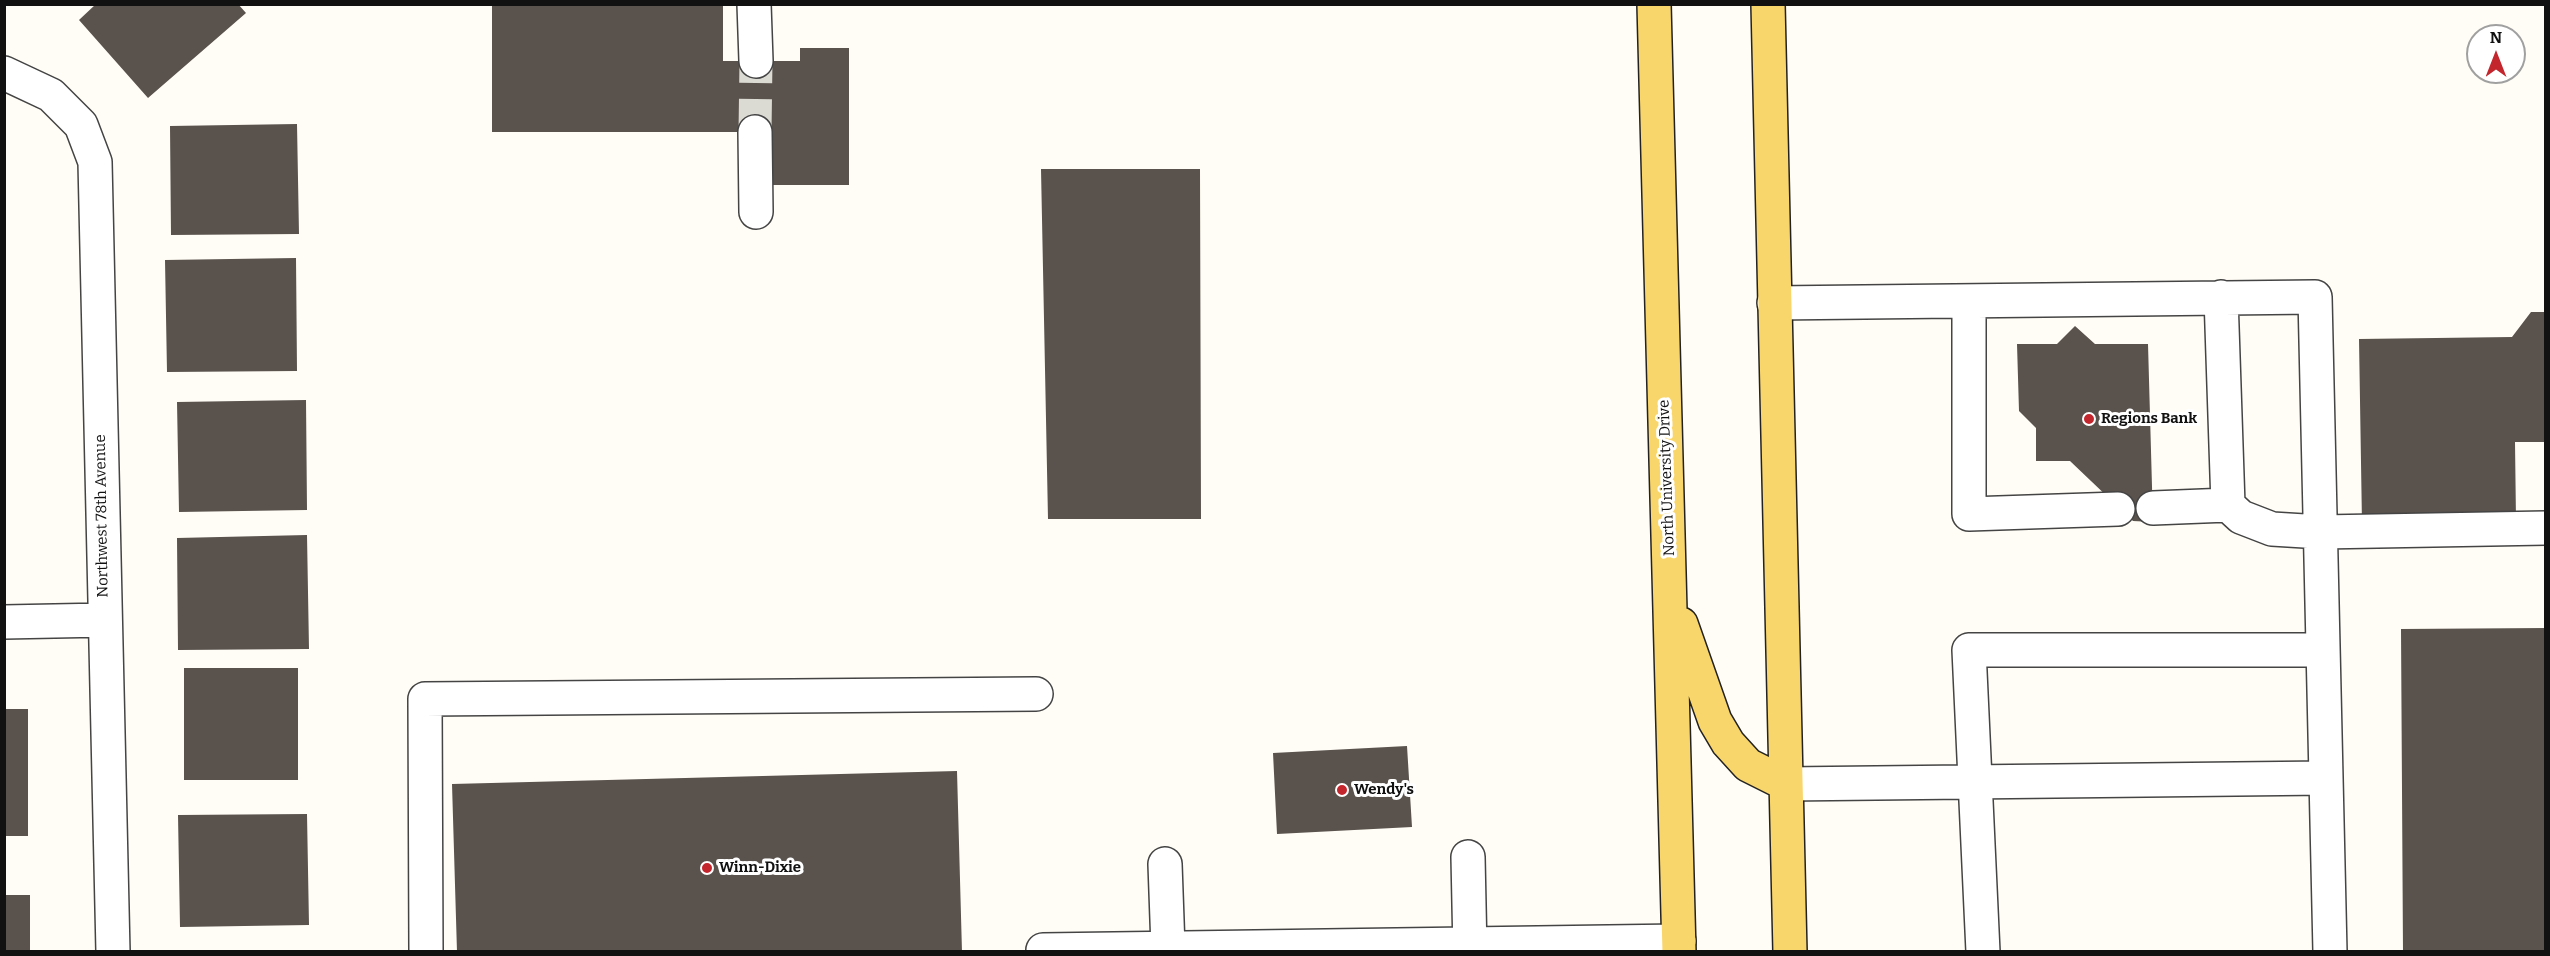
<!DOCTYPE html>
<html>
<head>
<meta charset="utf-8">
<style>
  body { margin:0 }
  #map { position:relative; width:2550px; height:956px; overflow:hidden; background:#fffdf5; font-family:Bitter,serif }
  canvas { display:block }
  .frame { position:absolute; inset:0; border:6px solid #111; pointer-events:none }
  .north { position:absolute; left:2466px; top:24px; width:60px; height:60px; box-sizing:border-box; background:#fff; border:2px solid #a0a0a0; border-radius:50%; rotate:0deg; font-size:16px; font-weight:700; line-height:24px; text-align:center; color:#111 }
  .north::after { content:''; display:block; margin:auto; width:21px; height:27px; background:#c4262e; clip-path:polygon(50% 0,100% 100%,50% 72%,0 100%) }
</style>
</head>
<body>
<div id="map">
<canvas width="2550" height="956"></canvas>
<div class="frame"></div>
<div class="north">N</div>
</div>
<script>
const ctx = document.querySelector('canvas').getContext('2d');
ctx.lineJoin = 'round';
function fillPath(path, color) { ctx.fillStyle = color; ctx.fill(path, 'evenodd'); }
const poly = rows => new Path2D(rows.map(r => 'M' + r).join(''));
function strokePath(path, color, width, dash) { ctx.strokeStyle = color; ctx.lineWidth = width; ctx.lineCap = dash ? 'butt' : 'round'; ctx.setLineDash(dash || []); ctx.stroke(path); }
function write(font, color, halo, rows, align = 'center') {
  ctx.font = font + ' Bitter,serif'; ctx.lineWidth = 6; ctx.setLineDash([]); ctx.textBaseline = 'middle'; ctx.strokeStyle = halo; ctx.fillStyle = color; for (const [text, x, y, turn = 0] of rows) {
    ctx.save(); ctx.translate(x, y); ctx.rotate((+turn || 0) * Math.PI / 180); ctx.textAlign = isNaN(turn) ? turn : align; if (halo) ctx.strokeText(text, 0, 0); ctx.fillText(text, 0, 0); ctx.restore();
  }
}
const building = poly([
  [96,4,238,4,246,13,148,98,79,20],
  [492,4,723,4,723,61,800,61,800,48,849,48,849,185,765,185,765,132,492,132],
  [297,124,299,234,171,235,170,126],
  [1041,169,1200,169,1201,519,1048,519],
  [296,258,297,371,167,372,165,260],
  [2531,312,2546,312,2546,442,2515,442,2516,521,2362,524,2359,339,2512,337],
  [2075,326,2095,344,2148,344,2153,522,2133,521,2070,461,2036,461,2036,428,2019,411,2017,344,2057,344],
  [306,400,307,510,179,512,177,402],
  [307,535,309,649,178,650,177,538],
  [2546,628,2546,952,2403,952,2401,629],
  [184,668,298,668,298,780,184,780],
  [4,709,28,709,28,836,4,836],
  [1407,746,1412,827,1277,834,1273,753],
  [957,771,962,952,457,952,452,784],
  [307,814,309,925,180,927,178,815],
  [4,895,30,895,30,952,4,952]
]);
const minorTunnel = poly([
  [755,132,756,61]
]);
const minor = poly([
  [754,4,756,61],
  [4,73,51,95,81,125,95,162,113,952],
  [755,132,756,212],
  [1969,301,1969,514,2118,509],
  [1774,303,2315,297,2330,952],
  [2228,505,2241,517,2272,529,2321,532,2546,528],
  [2153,508,2228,505,2221,297],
  [4,622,105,620],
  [1786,784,2326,778],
  [1468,857,1470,952],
  [1165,864,1168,948],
  [1043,950,1679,941],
  [426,952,425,699,1036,694],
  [1983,952,1969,650,2323,650]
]);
const major = poly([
  [1654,4,1679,952],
  [1768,4,1790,952],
  [1681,624,1715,721,1728,743,1748,765,1786,784]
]);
const markers = [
  [2089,419,6,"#c4262e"],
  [1342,790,6,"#c4262e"],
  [707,868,6,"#c4262e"]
];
const poiNames = [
  ["Regions Bank",2101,419],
  ["Wendy's",1354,790],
  ["Winn-Dixie",719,868]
];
const streetNames = [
  ["North University Drive",1667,478,-92],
  ["Northwest 78th Avenue",102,516,-91]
];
fillPath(building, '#5a524d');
strokePath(minorTunnel, '#dbdad3', 33, [33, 16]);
strokePath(minor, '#444', 36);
strokePath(major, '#222', 36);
strokePath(minor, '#fff', 33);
strokePath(major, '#f9d66b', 33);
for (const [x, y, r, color] of markers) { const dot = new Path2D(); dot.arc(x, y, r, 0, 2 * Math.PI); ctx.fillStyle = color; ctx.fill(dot); strokePath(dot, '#fff', 2); }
write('bold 15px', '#111', '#fff', poiNames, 'left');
write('15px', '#111', '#fff', streetNames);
</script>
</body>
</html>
